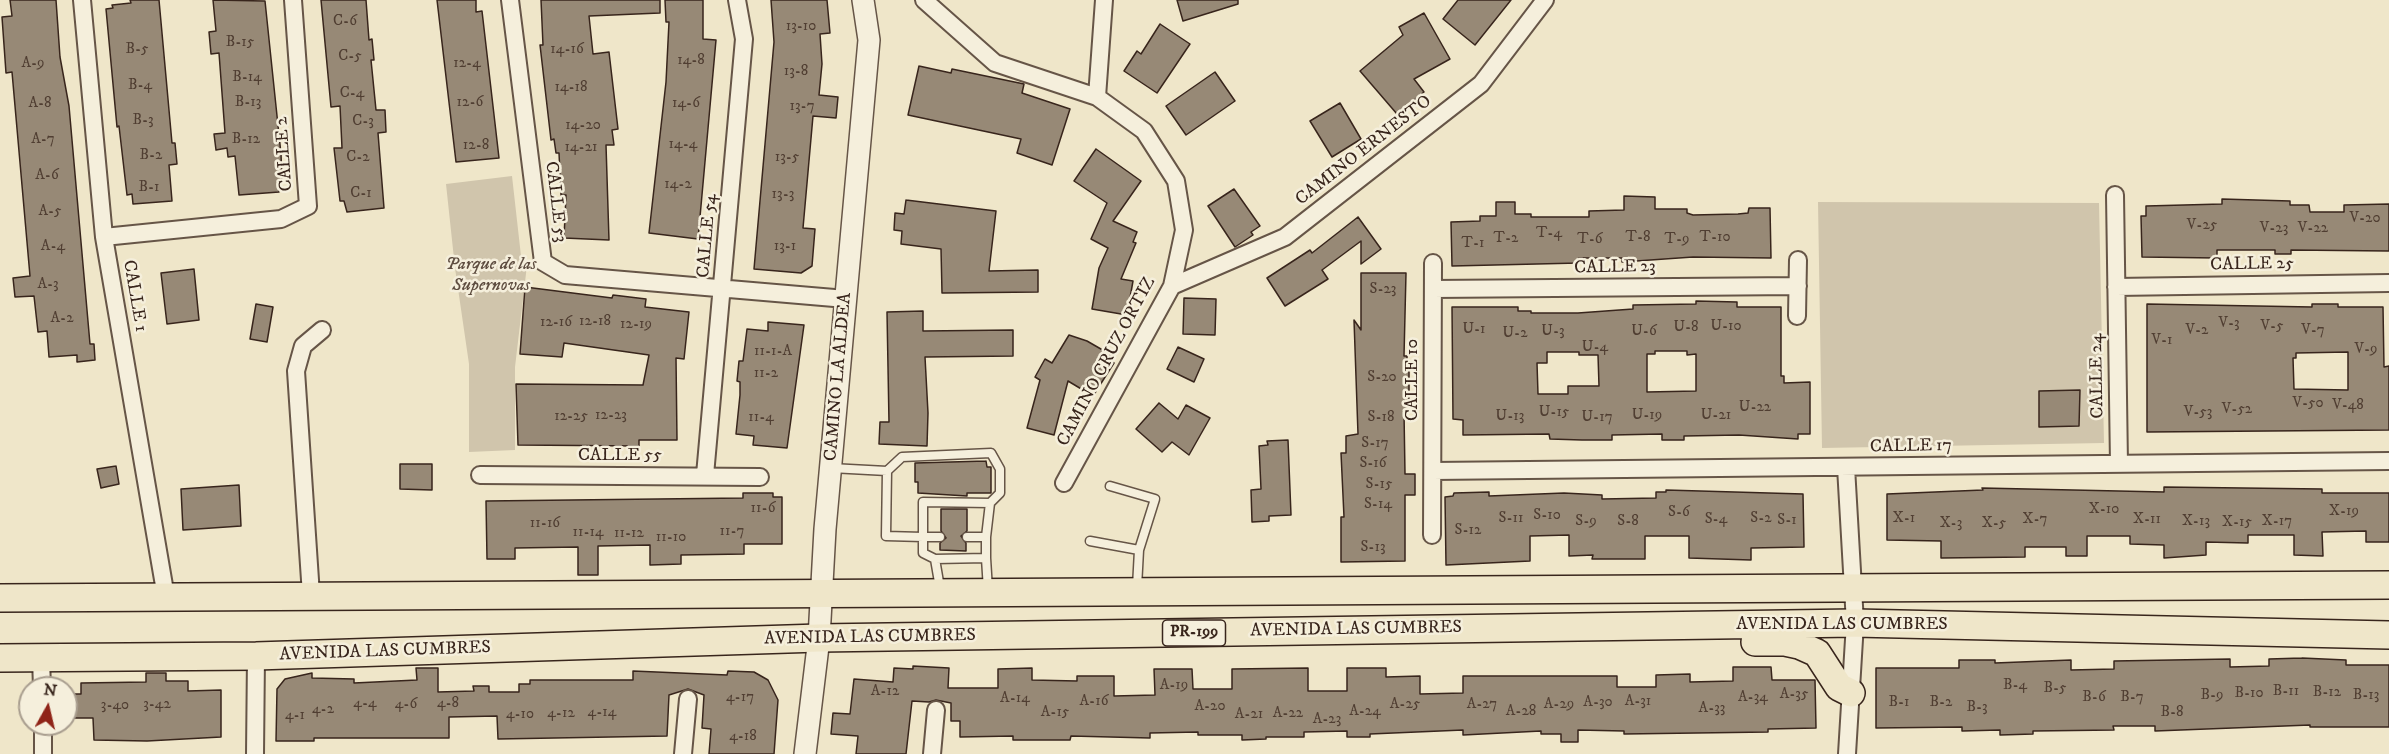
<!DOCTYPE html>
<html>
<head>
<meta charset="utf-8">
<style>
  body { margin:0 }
  #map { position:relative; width:2389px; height:754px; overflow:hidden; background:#efe6c9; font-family:"IM FELL DW Pica",serif }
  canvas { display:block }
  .north { position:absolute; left:18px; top:676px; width:60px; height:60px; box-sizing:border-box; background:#f5efdc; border:2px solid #a99e8f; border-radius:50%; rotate:8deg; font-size:16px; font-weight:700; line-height:24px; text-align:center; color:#38251c }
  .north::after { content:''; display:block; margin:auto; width:21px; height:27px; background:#8f2418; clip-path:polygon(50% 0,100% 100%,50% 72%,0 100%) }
</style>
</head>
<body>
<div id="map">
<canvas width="2389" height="754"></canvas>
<div class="north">N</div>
</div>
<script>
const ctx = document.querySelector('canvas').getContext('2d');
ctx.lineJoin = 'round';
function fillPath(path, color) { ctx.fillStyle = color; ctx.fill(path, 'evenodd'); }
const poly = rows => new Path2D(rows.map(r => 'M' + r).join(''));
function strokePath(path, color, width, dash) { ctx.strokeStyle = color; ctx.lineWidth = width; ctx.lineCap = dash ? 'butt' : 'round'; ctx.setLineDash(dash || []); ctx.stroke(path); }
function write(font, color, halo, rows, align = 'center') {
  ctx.font = font + ' "IM FELL DW Pica",serif'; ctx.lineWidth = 5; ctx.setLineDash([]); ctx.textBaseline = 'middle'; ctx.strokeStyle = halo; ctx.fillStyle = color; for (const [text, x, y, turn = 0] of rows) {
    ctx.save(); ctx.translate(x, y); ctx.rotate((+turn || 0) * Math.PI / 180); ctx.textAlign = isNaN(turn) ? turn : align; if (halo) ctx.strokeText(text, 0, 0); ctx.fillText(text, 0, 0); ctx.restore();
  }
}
const green = poly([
  [512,176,521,256,527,265,515,367,515,450,469,452,469,364,455,268,446,184],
  [1818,202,2099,203,2104,443,1822,448]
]);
const building = poly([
  [10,0,56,0,60,57,69,106,90,344,94,344,95,360,77,362,77,355,49,357,47,331,38,332,34,296,15,297,13,278,30,276,12,72,6,73,2,17,12,16,10,0],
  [130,0,159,0,172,143,175,143,177,164,169,165,172,201,133,204,132,194,127,195,119,126,117,127,106,9,113,8,112,5,131,3,130,0],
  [213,0,265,1,281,154,282,180,279,181,279,192,239,195,235,156,228,157,227,148,216,150,214,134,225,133,219,53,211,54,209,32,216,31,213,0],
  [321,0,366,0,369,40,372,39,374,60,371,60,376,110,385,110,386,132,378,133,384,208,347,212,344,201,340,201,334,148,342,148,340,106,331,107,321,0],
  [437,0,476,0,476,12,482,11,499,158,456,162,437,0],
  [541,0,660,0,660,13,589,16,593,54,609,52,618,129,612,130,614,145,606,145,609,240,564,238,566,195,561,195,559,153,556,153,554,139,551,140,540,45,543,45,541,0],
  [665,0,703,0,703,39,716,40,698,239,649,233,666,82,669,22,666,22,665,0],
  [771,0,827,0,830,33,820,34,822,64,819,95,838,97,836,118,813,116,803,228,815,229,812,266,801,273,754,269,774,42,771,0],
  [1177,0,1238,0,1238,4,1183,21,1177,0],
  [1458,0,1511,0,1475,45,1443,19,1458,0],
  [1424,13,1450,59,1414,79,1424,92,1397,114,1360,71,1403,35,1399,27,1424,13],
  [1160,24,1190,44,1157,93,1124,71,1137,51,1141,54,1160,24],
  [919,66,951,73,952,69,1024,84,1022,93,1070,109,1052,165,1017,153,1021,139,908,115,919,66],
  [1215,72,1235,101,1186,135,1166,106,1215,72],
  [1340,103,1361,139,1332,157,1310,121,1340,103],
  [1096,149,1141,181,1113,221,1137,232,1133,242,1136,243,1121,279,1133,281,1127,315,1092,309,1099,268,1108,248,1091,239,1107,203,1074,181,1096,149],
  [1234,189,1260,226,1251,232,1253,235,1235,247,1208,206,1234,189],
  [1624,196,1655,197,1655,209,1687,209,1687,213,1693,215,1738,214,1748,213,1749,208,1770,208,1771,258,1693,257,1622,262,1622,258,1579,258,1579,263,1452,266,1451,222,1480,221,1480,216,1496,216,1496,202,1515,202,1515,214,1531,214,1531,217,1589,217,1589,211,1624,210,1624,196],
  [2222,199,2290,201,2290,205,2309,205,2310,212,2344,212,2344,205,2389,204,2389,251,2291,250,2291,254,2275,254,2275,250,2217,250,2217,258,2142,257,2141,216,2146,216,2146,206,2222,204,2222,199],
  [906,200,996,211,989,271,1038,270,1038,292,942,293,941,249,901,244,902,231,894,230,895,213,904,214,906,200],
  [1358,217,1381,249,1361,264,1361,241,1322,270,1328,279,1285,306,1267,278,1310,250,1312,253,1358,217],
  [194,269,199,320,167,324,161,273,194,269],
  [1361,273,1406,273,1404,356,1407,356,1407,370,1409,370,1409,412,1404,412,1405,474,1415,474,1415,495,1405,495,1405,561,1341,562,1341,517,1344,517,1341,453,1346,453,1346,436,1358,434,1354,320,1361,330,1361,273],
  [525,287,612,298,613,295,646,299,645,307,689,312,684,359,676,358,677,440,639,440,639,446,518,445,516,384,643,385,649,355,564,343,562,357,520,354,525,287],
  [1184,298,1216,299,1215,335,1183,334,1184,298],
  [1696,301,1737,302,1737,307,1781,307,1781,376,1784,376,1784,383,1810,382,1810,434,1798,434,1798,439,1739,435,1684,436,1684,440,1662,440,1662,434,1612,435,1612,440,1582,440,1550,439,1549,434,1463,435,1463,420,1453,419,1452,307,1518,307,1518,311,1531,311,1531,313,1578,313,1633,309,1633,305,1696,304,1696,301],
  [1655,351,1687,351,1687,355,1696,354,1696,391,1647,392,1647,354,1655,354,1655,351],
  [1547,352,1579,352,1579,355,1598,355,1599,386,1568,386,1568,394,1538,394,1537,363,1547,363,1547,352],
  [256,304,273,307,267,342,250,339,256,304],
  [2147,304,2312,307,2312,304,2338,304,2338,307,2383,307,2384,367,2389,366,2389,430,2147,432,2147,304],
  [2348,352,2348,390,2294,389,2293,358,2296,358,2296,353,2348,352],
  [923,311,923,331,1013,330,1013,356,925,357,928,413,927,446,879,444,880,422,889,422,887,312,923,311],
  [768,322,804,325,787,448,753,445,754,436,736,434,740,395,740,382,737,381,739,361,743,361,747,329,768,331,768,322],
  [1069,335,1087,341,1113,356,1110,361,1114,363,1093,396,1068,381,1054,435,1027,428,1040,380,1035,377,1045,359,1052,363,1069,335],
  [1178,347,1204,359,1194,382,1167,369,1178,347],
  [2080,390,2079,426,2039,427,2039,391,2080,390],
  [1159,403,1178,419,1186,405,1210,418,1189,455,1172,442,1162,452,1136,429,1159,403],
  [1288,440,1291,515,1269,516,1269,521,1252,522,1251,490,1261,489,1259,446,1268,445,1267,441,1288,440],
  [986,461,987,467,991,467,991,493,967,493,967,496,918,493,918,482,915,482,915,463,986,461],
  [400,464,432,464,432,490,400,489,400,464],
  [116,466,119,484,101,488,97,469,116,466],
  [239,485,241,526,183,530,181,489,239,485],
  [2164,487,2322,489,2322,493,2389,493,2389,542,2366,542,2366,531,2322,532,2323,556,2294,555,2294,535,2248,535,2248,543,2206,542,2206,555,2164,558,2164,545,2130,544,2130,536,2087,536,2087,556,2066,556,2066,547,2025,547,2025,557,1941,558,1941,541,1887,540,1887,494,1983,490,1982,488,2164,492,2164,487],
  [1666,490,1803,494,1804,547,1751,548,1751,560,1689,558,1689,536,1645,536,1645,559,1592,559,1593,555,1569,556,1569,535,1530,536,1530,561,1446,565,1445,497,1453,496,1454,493,1489,492,1489,496,1564,493,1602,495,1602,499,1656,498,1656,492,1666,492,1666,490],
  [743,493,773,493,773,497,782,497,782,544,744,544,744,554,681,555,681,564,650,565,650,545,598,546,598,575,578,575,578,547,515,548,515,559,487,559,486,501,743,498,743,493],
  [941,509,967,509,967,531,961,536,966,543,966,551,940,550,940,543,946,538,941,531,941,509],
  [2302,658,2346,660,2346,665,2389,665,2389,727,2310,727,2310,725,2155,731,2155,726,2113,726,2114,730,2033,731,2033,734,2000,735,2000,730,1962,731,1962,727,1876,728,1876,668,1959,668,1959,660,1995,660,1995,663,2071,660,2071,670,2114,669,2114,661,2230,659,2230,667,2269,666,2269,659,2302,658],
  [913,666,949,668,948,688,998,688,998,669,1032,668,1032,680,1077,681,1077,676,1114,676,1114,696,1155,695,1154,669,1192,669,1193,689,1232,689,1232,669,1308,668,1308,691,1347,691,1347,668,1386,668,1386,677,1420,676,1420,694,1463,693,1463,676,1617,676,1617,687,1656,687,1656,675,1690,674,1690,682,1733,681,1733,667,1771,667,1772,680,1815,680,1816,728,1768,729,1768,732,1624,734,1624,731,1578,730,1578,742,1561,742,1561,734,1541,734,1541,731,1463,735,1463,730,1370,734,1370,737,1347,737,1347,731,1304,732,1304,737,1266,737,1266,739,1242,740,1242,735,1198,735,1198,732,1150,733,1150,738,1071,736,1070,740,1013,740,1013,736,960,737,960,721,951,721,951,703,936,700,929,702,912,701,906,754,856,754,858,736,831,734,833,713,850,714,854,679,893,682,894,668,913,669,913,666],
  [416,668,438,668,438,692,474,691,473,686,489,686,489,692,519,692,519,684,530,684,530,680,633,680,633,671,727,675,728,671,754,672,768,680,778,700,774,754,709,754,711,729,702,728,704,695,688,689,669,695,667,736,498,739,497,716,449,717,449,738,314,738,314,741,276,741,277,689,285,679,312,673,312,678,354,679,354,683,417,680,416,668],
  [146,673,166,673,166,681,188,681,188,691,221,690,221,737,147,741,94,740,93,718,66,718,66,694,81,694,81,683,146,682,146,673]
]);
const service = poly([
  [831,468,887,471,886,536,923,537,923,502,990,503,986,537],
  [887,471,902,457,991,453,1000,469,1000,493,990,503],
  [1110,486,1155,499,1139,550,1137,587],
  [940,537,923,537,923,553,935,559,986,558,988,590],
  [967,537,986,537,986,558],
  [1090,541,1139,550],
  [935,559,940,588]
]);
const minor = poly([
  [82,0,104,237,166,597],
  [510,0,543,262,565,275,846,299],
  [924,0,995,63,1097,97,1144,131,1176,181,1184,230,1172,286,1064,483],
  [1097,97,1104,0],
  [2115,195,2119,464],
  [104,237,281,219,308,206,293,0],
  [1172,286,1285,237,1481,84,1545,0],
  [2116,287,2389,283],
  [1433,289,1798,286],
  [1797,316,1798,260],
  [1846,467,1855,623,1847,754],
  [1433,471,2389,461],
  [480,475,760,477],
  [705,475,744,39,737,0],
  [1432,535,1433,263],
  [311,595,296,371,303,346,322,330],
  [41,658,42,688],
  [43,724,43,754],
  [255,754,256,656],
  [683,754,688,699],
  [932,754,936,710]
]);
const tertiary = poly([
  [805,754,819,638,825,529,869,40,863,0]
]);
const trunk = poly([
  [0,598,2389,585],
  [1755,642,1785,642,1799,645,1817,653,1839,687,1851,693],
  [0,658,256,656,819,638,1855,623,2389,635]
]);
const numberNames = [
  ["C-6",345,22],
  ["13-10",801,27],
  ["B-15",240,43],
  ["B-5",137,50],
  ["14-16",567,50],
  ["C-5",350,57],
  ["14-8",691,61],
  ["A-9",33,64],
  ["12-4",467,64],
  ["13-8",796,72],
  ["B-14",247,78],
  ["B-4",140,86],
  ["14-18",571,88],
  ["C-4",352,94],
  ["B-13",248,103],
  ["12-6",470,103],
  ["A-8",40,104],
  ["14-6",686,104],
  ["13-7",802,107],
  ["B-3",143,121],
  ["C-3",363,122],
  ["14-20",583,126],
  ["A-7",43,140],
  ["B-12",246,140],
  ["14-4",683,145],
  ["12-8",476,146],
  ["14-21",581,148],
  ["B-2",151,156],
  ["C-2",358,158],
  ["13-5",787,158],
  ["A-6",47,176],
  ["14-2",678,185],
  ["B-1",149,188],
  ["C-1",361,194],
  ["13-3",783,195],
  ["A-5",50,212],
  ["V-20",2365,219],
  ["V-25",2202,226],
  ["V-23",2274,229],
  ["V-22",2313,229],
  ["T-4",1549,234],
  ["T-8",1638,238],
  ["T-10",1715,238],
  ["T-2",1506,239],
  ["T-6",1590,240],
  ["T-9",1677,240],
  ["T-1",1473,244],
  ["A-4",53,247],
  ["13-1",785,247],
  ["A-3",48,285],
  ["S-23",1383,290],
  ["A-2",62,319],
  ["12-18",595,322],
  ["12-16",556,323],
  ["V-3",2229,324],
  ["12-19",636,325],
  ["U-10",1726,327],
  ["V-5",2272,327],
  ["U-8",1686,328],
  ["U-1",1474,330],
  ["V-2",2197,331],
  ["V-7",2313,331],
  ["U-3",1553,332],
  ["U-6",1644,332],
  ["U-2",1515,334],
  ["V-1",2162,341],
  ["U-4",1595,348],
  ["V-9",2366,350],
  ["11-1-A",773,352],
  ["11-2",766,374],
  ["S-20",1382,378],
  ["V-50",2308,404],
  ["V-48",2348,406],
  ["U-22",1755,408],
  ["V-52",2237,410],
  ["U-15",1554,413],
  ["V-53",2198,413],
  ["12-23",611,416],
  ["U-19",1647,416],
  ["U-21",1716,416],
  ["12-25",571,417],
  ["U-13",1510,417],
  ["11-4",761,418],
  ["S-18",1381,418],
  ["U-17",1597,418],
  ["S-17",1375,444],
  ["S-16",1373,464],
  ["S-15",1379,485],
  ["S-14",1378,505],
  ["11-6",763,509],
  ["X-10",2104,510],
  ["X-19",2344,512],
  ["S-6",1679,513],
  ["S-10",1547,516],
  ["S-11",1511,519],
  ["S-2",1761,519],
  ["X-1",1904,519],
  ["S-4",1716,520],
  ["X-7",2035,520],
  ["X-11",2147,520],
  ["S-1",1787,521],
  ["S-9",1586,522],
  ["S-8",1628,522],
  ["X-13",2196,522],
  ["X-17",2277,522],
  ["X-15",2237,523],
  ["11-16",545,524],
  ["X-3",1951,524],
  ["X-5",1994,524],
  ["S-12",1468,531],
  ["11-7",732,532],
  ["11-14",588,533],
  ["11-12",629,534],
  ["11-10",671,538],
  ["S-13",1373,548],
  ["A-19",1174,686],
  ["B-4",2015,686],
  ["B-5",2055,689],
  ["A-12",885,692],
  ["B-11",2286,692],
  ["B-12",2327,693],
  ["B-10",2249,694],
  ["A-35",1794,695],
  ["B-9",2212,696],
  ["B-13",2366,696],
  ["4-17",740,698],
  ["A-34",1753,698],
  ["B-6",2094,698],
  ["B-7",2132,698],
  ["A-14",1015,699],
  ["A-16",1094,702],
  ["A-31",1638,702],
  ["A-30",1598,703],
  ["B-1",1899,703],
  ["B-2",1941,703],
  ["4-4",365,704],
  ["4-8",448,704],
  ["3-42",157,705],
  ["4-6",406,705],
  ["A-25",1405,705],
  ["A-27",1482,705],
  ["A-29",1559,705],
  ["3-40",115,706],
  ["A-20",1210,707],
  ["B-3",1977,708],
  ["A-33",1712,709],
  ["4-2",323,710],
  ["A-24",1365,712],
  ["A-28",1521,712],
  ["4-14",602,713],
  ["A-15",1055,713],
  ["B-8",2172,713],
  ["4-12",561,714],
  ["A-22",1288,714],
  ["4-10",520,715],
  ["A-21",1249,715],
  ["4-1",295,716],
  ["A-23",1327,720],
  ["4-18",743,737]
];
const shields = [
  [1194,633,63]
];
const shieldNames = [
  ["PR-199",1194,633]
];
const streetNames = [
  ["CAMINO ERNESTO",1364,151,-38],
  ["CALLE 2",285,154,-94],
  ["CALLE 53",555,202,83],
  ["CALLE 54",708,236,-85],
  ["CALLE 25",2252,265,-1],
  ["CALLE 23",1615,268,-1],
  ["CALLE 1",134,296,80],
  ["CAMINO CRUZ ORTIZ",1107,362,-62],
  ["CALLE 24",2098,376,-91],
  ["CAMINO LA ALDEA",839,377,-85],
  ["CALLE 10",1413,380,-90],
  ["CALLE 17",1911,447,-1],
  ["CALLE 55",620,456],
  ["AVENIDA LAS CUMBRES",1842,625],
  ["AVENIDA LAS CUMBRES",1356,630,-1],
  ["AVENIDA LAS CUMBRES",870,638,-1],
  ["AVENIDA LAS CUMBRES",385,652,-2]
];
const parkNames = [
  ["Parque de las",491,265],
  ["Supernovas",491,286]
];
fillPath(green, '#d0c5ac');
fillPath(building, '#978976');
strokePath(building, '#38251c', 1.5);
strokePath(service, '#665547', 11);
strokePath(minor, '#665547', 20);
strokePath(tertiary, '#665547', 24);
strokePath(trunk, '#38251c', 30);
strokePath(service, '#f5efdc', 8);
strokePath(minor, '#f5efdc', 16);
strokePath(tertiary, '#f5efdc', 21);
strokePath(trunk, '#efe6c9', 27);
write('15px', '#503e32', null, numberNames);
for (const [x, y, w] of shields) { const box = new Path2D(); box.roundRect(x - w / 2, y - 13, w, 26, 4.5); ctx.fillStyle = '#f5efdc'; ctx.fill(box); strokePath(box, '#38251c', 1.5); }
write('bold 16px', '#38251c', null, shieldNames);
write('18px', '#38251c', '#f5efdc', streetNames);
write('italic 18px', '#5e4d40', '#f5efdc', parkNames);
</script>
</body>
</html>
